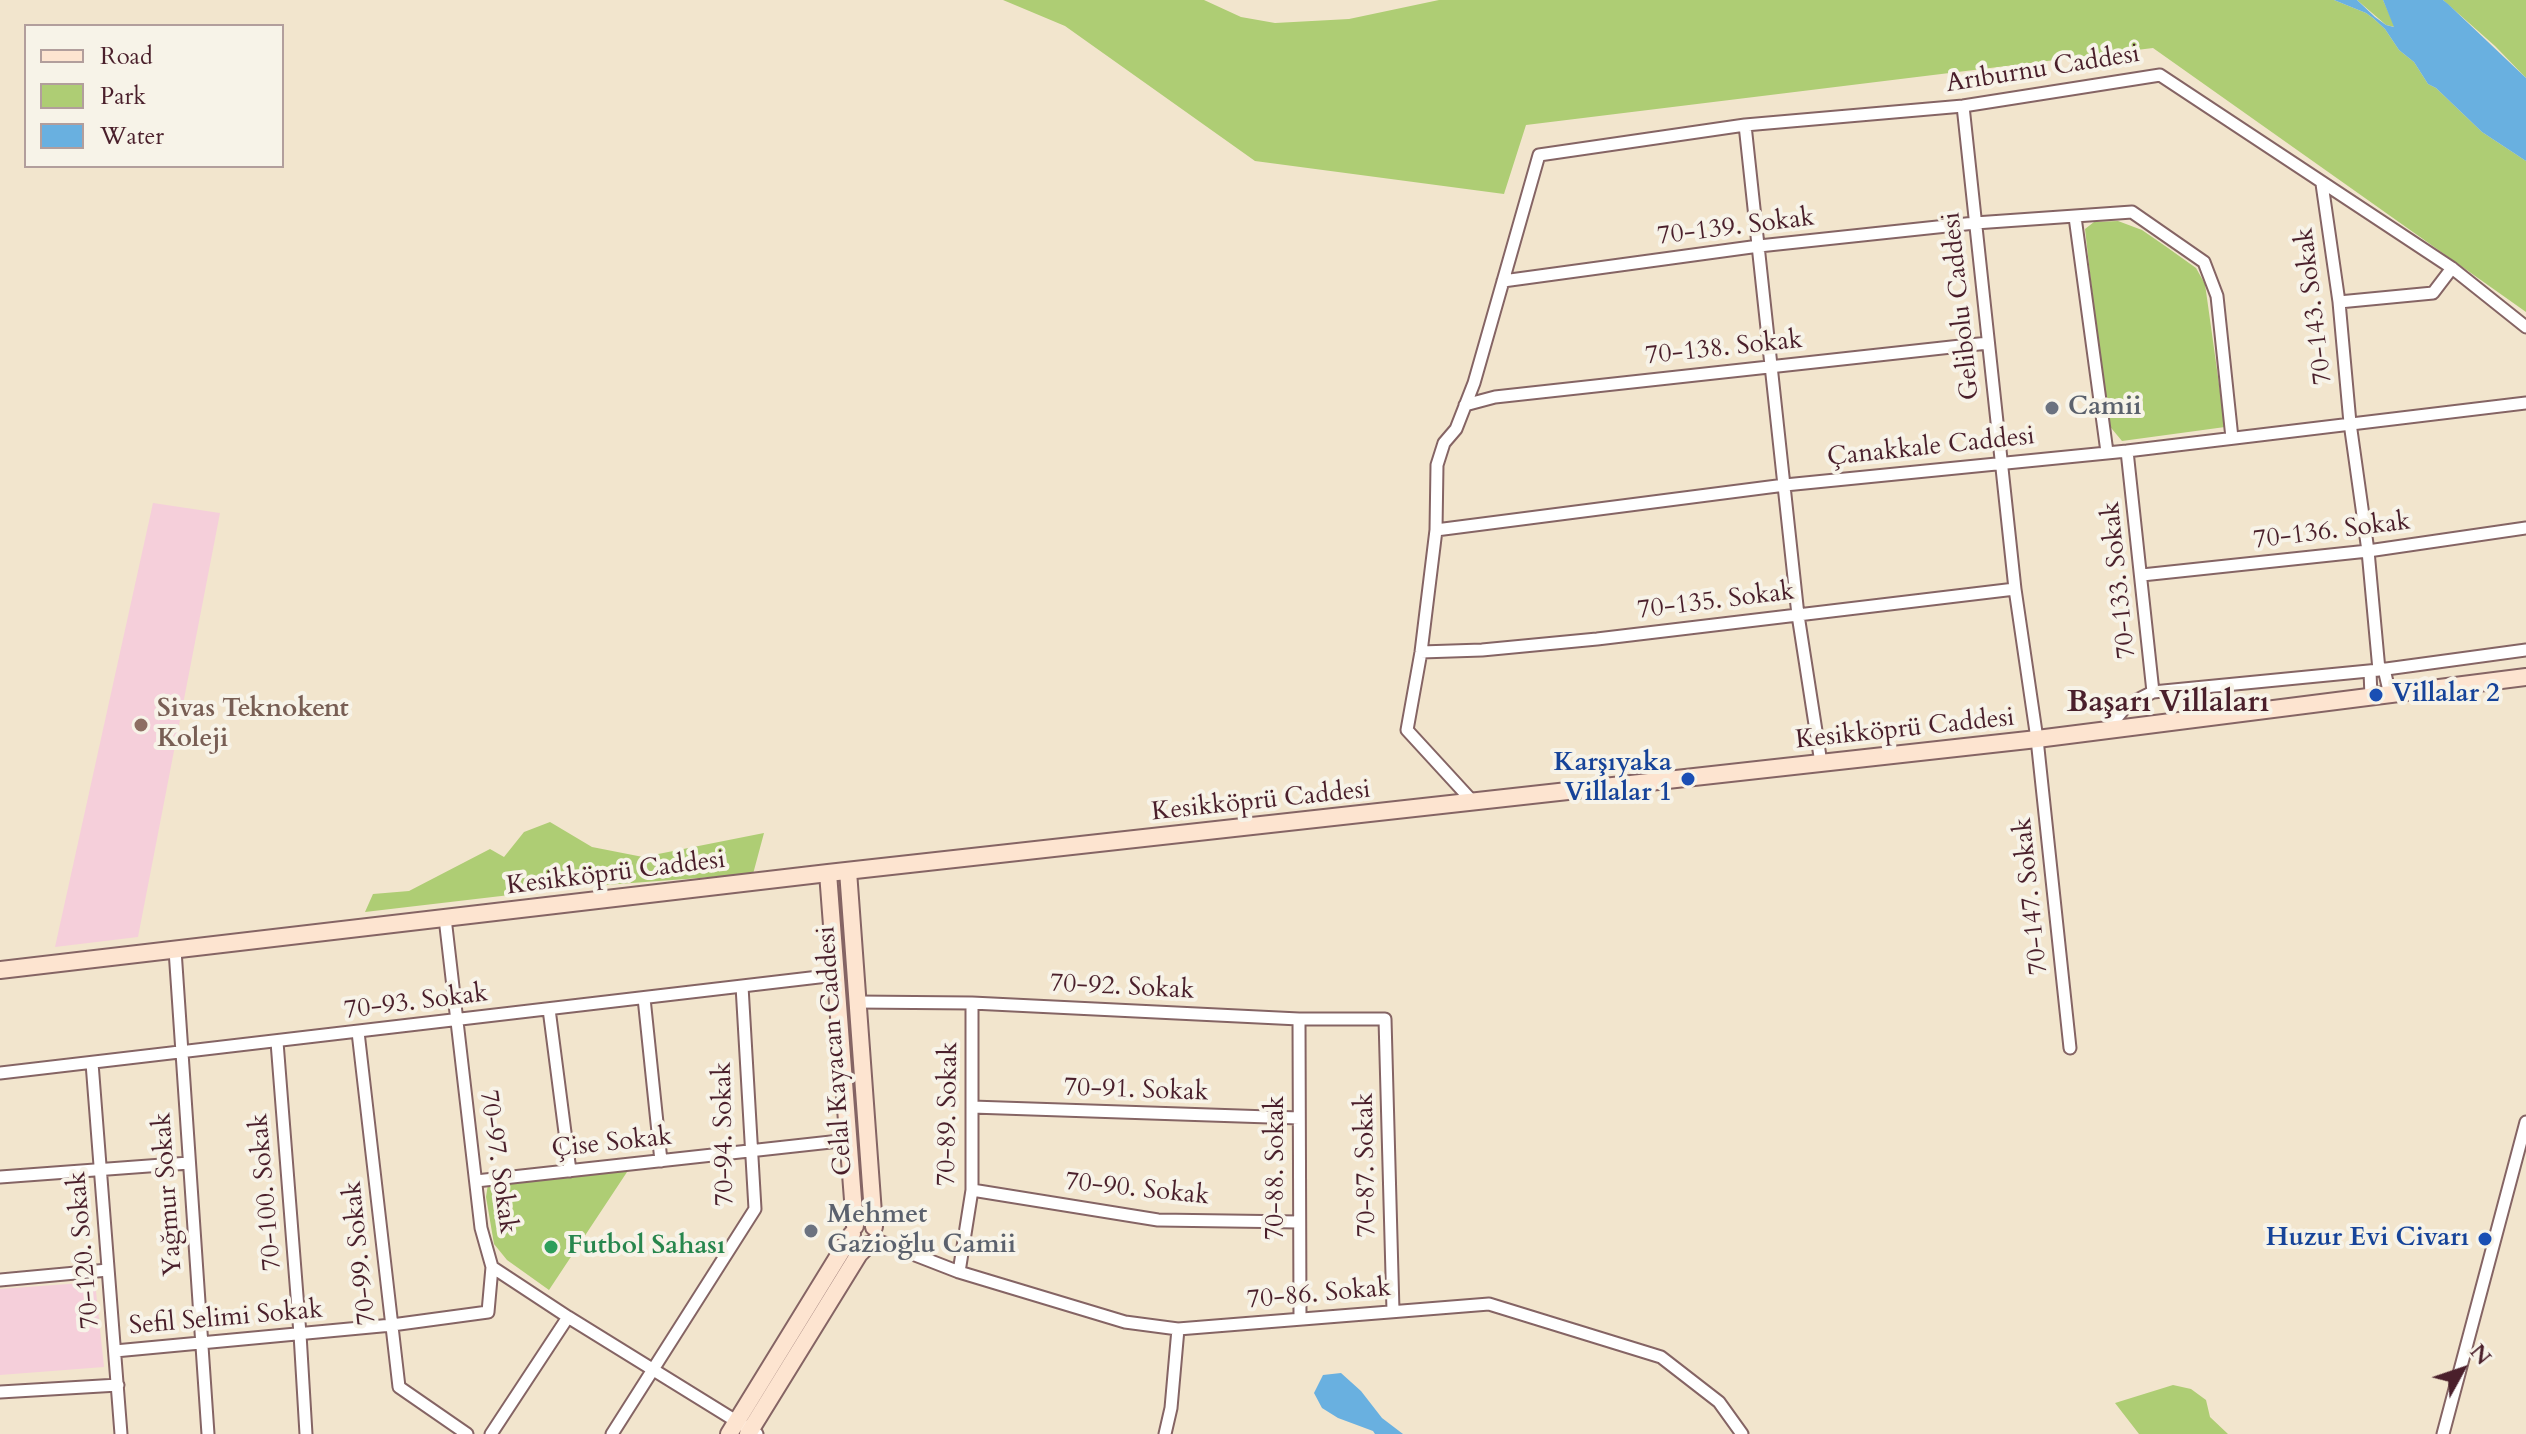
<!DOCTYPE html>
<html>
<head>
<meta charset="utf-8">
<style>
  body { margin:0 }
  #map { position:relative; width:2526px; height:1434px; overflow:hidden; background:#f2e5cd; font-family:Cardo,serif }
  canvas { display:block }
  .legend { position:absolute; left:24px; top:24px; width:260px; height:144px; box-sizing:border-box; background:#f7f3e8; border:2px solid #b29e9c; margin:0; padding:10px 14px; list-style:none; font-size:24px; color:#4a1f2b }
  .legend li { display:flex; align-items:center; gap:16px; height:40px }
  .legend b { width:40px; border:2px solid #b29e9c }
  .north { position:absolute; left:2422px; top:1330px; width:80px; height:80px; -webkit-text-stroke:6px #f7f3e8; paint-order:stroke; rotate:50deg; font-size:22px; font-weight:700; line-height:32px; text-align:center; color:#4a1f2b }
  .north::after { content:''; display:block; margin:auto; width:28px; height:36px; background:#4a1f2b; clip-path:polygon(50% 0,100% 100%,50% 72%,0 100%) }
</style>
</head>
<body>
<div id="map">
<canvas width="2526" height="1434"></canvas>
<ul class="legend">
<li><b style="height:10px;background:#fde4d0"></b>Road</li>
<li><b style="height:22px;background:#aecd74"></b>Park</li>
<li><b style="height:22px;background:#69b0e0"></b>Water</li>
</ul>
<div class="north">N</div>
</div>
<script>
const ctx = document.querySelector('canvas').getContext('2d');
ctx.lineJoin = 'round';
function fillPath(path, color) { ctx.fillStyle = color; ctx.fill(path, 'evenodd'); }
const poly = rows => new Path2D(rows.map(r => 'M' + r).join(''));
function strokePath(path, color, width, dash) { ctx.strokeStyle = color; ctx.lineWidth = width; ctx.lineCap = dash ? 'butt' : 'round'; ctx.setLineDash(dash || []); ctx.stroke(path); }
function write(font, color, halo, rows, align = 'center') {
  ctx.font = font + ' Cardo,serif'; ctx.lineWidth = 8; ctx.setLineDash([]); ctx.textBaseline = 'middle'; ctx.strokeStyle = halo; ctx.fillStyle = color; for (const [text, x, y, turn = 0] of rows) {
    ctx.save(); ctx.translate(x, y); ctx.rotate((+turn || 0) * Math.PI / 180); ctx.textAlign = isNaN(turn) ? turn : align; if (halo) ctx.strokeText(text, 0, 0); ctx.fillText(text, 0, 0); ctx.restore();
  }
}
const built = poly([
  [153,503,220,513,138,937,55,947],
  [95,1282,104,1367,0,1375,0,1289]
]);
const green = poly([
  [1003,0,1204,0,1241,17,1275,23,1349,19,1439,0,2334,0,2366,13,2373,18,2385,29,2399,50,2414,62,2428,84,2436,88,2482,132,2526,161,2526,312,2153,48,1526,125,1504,194,1255,161,1065,26],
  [2357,0,2383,0,2395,27,2386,25],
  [2443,0,2526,0,2526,78,2495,46],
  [2118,221,2142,230,2168,248,2196,268,2205,284,2225,427,2122,441,2107,423,2085,229,2094,222],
  [550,822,592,847,643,857,764,833,753,874,578,887,365,912,373,894,409,891,490,849,504,857,524,832],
  [629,1169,549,1290,507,1260,494,1244,486,1197,488,1184],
  [2173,1385,2191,1389,2206,1400,2210,1417,2228,1434,2139,1434,2115,1403]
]);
const water = poly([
  [2334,0,2357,0,2375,17,2386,25,2394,27,2383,0,2443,0,2448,4,2526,78,2526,161,2482,132,2436,88,2428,84,2414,62,2399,50,2385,29,2373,18,2366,13],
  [1341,1373,1361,1391,1382,1418,1403,1434,1375,1434,1373,1431,1338,1418,1322,1408,1314,1393,1323,1375]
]);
const street = poly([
  [1963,106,2015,589,2037,739,2070,1048],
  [1745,125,1798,615,1821,763],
  [2322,184,2339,302,2350,423,2368,551,2379,670],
  [2075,217,2107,452],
  [1503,281,1759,246,1975,223,2132,212,2204,262,2217,296,2232,438],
  [2339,302,2433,293,2452,268],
  [1465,405,1495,397,1988,343],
  [1436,530,1785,485,2127,451,2526,403],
  [2142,575,2368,551,2526,528],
  [1421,652,1482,650,1597,639,2015,589],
  [2384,669,2390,695],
  [2370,671,2371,697],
  [2153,692,2379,670,2526,650],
  [2107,730,2127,705,2153,692,2127,451],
  [1474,803,1407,730,1421,652,1436,530,1437,465,1444,443,1456,429,1474,383,1539,155,1745,125,1963,106,2160,75,2452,268,2526,327],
  [445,918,481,1228,492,1267,568,1317,757,1434],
  [175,950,208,1434],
  [644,998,661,1161],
  [856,1002,972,1003,1299,1019,1385,1019,1393,1311],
  [549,1009,570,1171],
  [1299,1019,1300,1318],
  [358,1032,399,1387,467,1434],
  [277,1042,300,1334,306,1434],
  [92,1063,121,1434],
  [0,1073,836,975],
  [972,1107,1299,1118],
  [0,1177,189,1163],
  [476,1181,849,1140],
  [972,1190,1158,1220,1299,1222],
  [874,1239,959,1272,1125,1322,1178,1329,1489,1304,1661,1357,1719,1402,1742,1434],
  [959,1272,972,1190,972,1003],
  [0,1280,108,1270],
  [115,1351,392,1325,488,1312,492,1267],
  [0,1392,118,1385],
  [491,1434,568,1317],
  [612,1434,755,1209,742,986],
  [1165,1434,1171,1408,1178,1329],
  [2443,1434,2526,1122]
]);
const secondary = poly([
  [848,871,874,1227],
  [828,873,855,1226],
  [0,970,828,873,2037,739,2526,677],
  [729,1434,852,1234],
  [748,1434,859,1254,868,1245]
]);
const markers = [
  [2052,408,8,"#6b7280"],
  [2376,695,8,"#1a4fb4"],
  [141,725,8,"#8d6e63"],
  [1688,779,8,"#1a4fb4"],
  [811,1231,8,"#6b7280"],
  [2485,1239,8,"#1a4fb4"],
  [551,1247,8,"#2e9e5b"]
];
const streetNames = [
  ["Arıburnu Caddesi",2043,70,-9],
  ["70-139. Sokak",1736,228,-7],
  ["Gelibolu Caddesi",1962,306,-96],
  ["70-143. Sokak",2315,306,-97],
  ["70-138. Sokak",1724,349,-6],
  ["Çanakkale Caddesi",1931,448,-6],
  ["70-136. Sokak",2332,532,-7],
  ["70-133. Sokak",2120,580,-96],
  ["70-135. Sokak",1716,602,-7],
  ["Kesikköprü Caddesi",1905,730,-6],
  ["Kesikköprü Caddesi",1261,802,-6],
  ["Kesikköprü Caddesi",616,874,-7],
  ["70-147. Sokak",2032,896,-96],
  ["70-92. Sokak",1122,988,3],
  ["70-93. Sokak",416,1003,-7],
  ["Celal Kayacan Caddesi",836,1051,-94],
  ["70-91. Sokak",1136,1091,2],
  ["70-89. Sokak",949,1114,-89],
  ["70-94. Sokak",725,1134,-91],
  ["Çise Sokak",612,1144,-6],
  ["70-97. Sokak",497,1162,82],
  ["70-87. Sokak",1367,1165,-91],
  ["70-88. Sokak",1277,1168,-90],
  ["70-90. Sokak",1137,1190,6],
  ["70-100. Sokak",267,1192,-95],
  ["Yağmur Sokak",169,1194,-94],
  ["70-120. Sokak",85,1250,-95],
  ["70-99. Sokak",361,1253,-96],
  ["70-86. Sokak",1319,1295,-5],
  ["Sefil Selimi Sokak",226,1319,-5]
];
const worshipNames = [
  ["Camii",2068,408],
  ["Mehmet",827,1216],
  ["Gazioğlu Camii",827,1246]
];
const transitNames = [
  ["Villalar 2",2392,695,"left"],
  ["Karşıyaka",1672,764],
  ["Villalar 1",1672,794],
  ["Huzur Evi Civarı",2469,1239]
];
const educationNames = [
  ["Sivas Teknokent",157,710],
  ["Koleji",157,740]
];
const leisureNames = [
  ["Futbol Sahası",567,1247]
];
const quarterNames = [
  ["Başarı Villaları",2168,704]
];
fillPath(built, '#f5cfda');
fillPath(green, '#aecd74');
fillPath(water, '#69b0e0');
strokePath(street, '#856464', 15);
strokePath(secondary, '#856464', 20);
strokePath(street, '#fff', 11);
strokePath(secondary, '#fde4d0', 16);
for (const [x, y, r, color] of markers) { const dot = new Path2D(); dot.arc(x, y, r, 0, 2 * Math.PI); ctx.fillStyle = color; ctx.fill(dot); strokePath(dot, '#f7f3e8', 3); }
write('26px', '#4a1f2b', '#f7f3e8', streetNames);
write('bold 26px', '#5b616d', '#f7f3e8', worshipNames, 'left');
write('bold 26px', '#164399', '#f7f3e8', transitNames, 'right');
write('bold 26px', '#785e54', '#f7f3e8', educationNames, 'left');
write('bold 26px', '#27864d', '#f7f3e8', leisureNames, 'left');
write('bold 30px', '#4a1f2b', '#f7f3e8', quarterNames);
</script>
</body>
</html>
